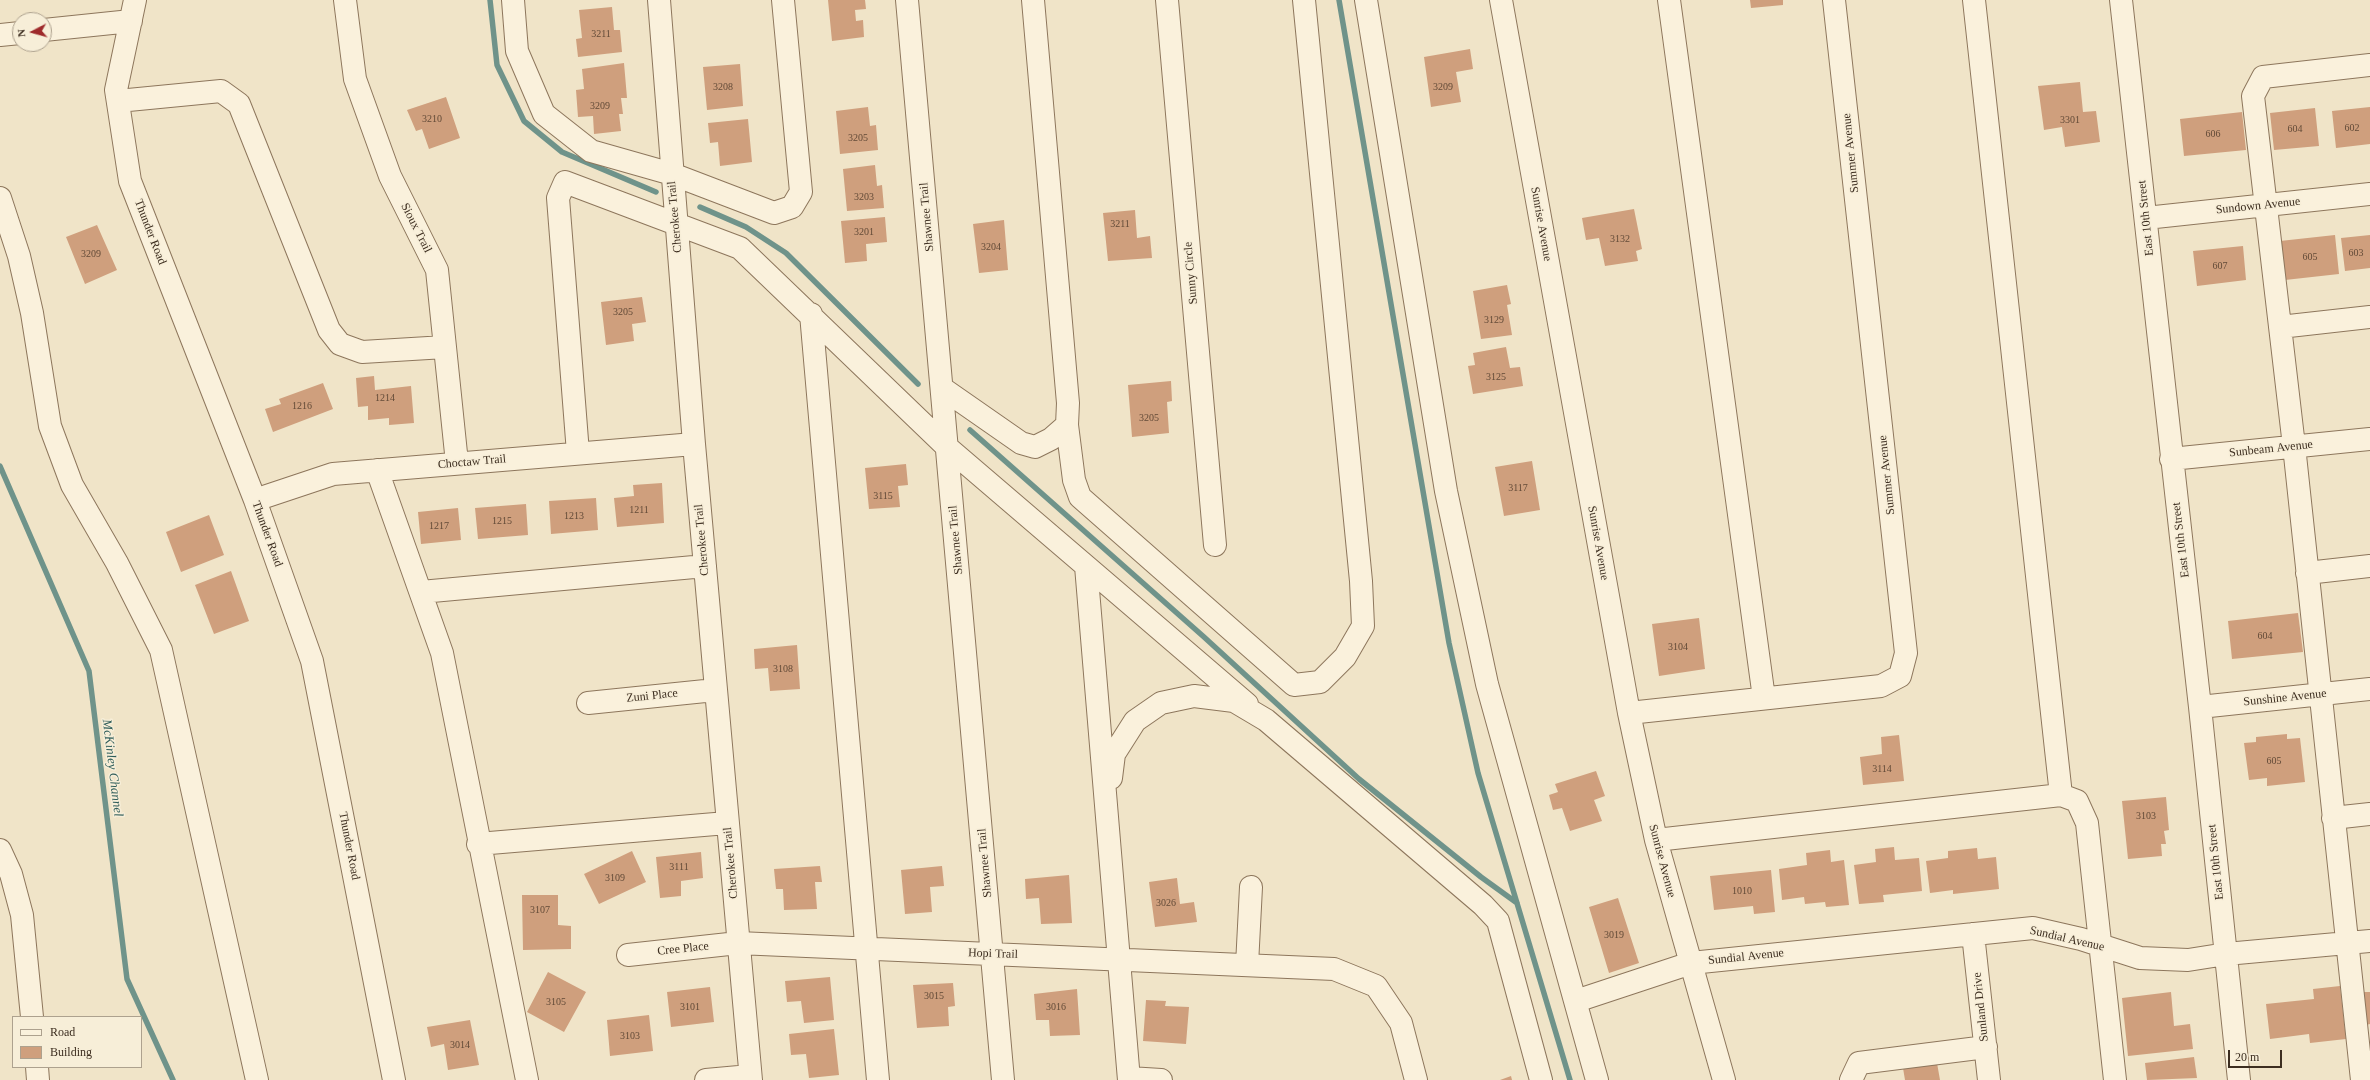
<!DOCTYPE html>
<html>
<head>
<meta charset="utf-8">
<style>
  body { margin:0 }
  #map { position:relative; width:2370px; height:1080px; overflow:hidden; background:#f0e4c8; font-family:"Times New Roman",serif }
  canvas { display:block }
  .legend { position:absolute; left:12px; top:1016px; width:130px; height:52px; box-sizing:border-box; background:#f7eed8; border:1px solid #ada18e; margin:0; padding:5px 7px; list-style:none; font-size:12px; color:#3d2e20 }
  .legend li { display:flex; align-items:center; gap:8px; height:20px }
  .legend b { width:20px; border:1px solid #ada18e }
  .north { position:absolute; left:12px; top:12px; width:40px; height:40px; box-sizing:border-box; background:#f7eed8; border:1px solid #ada18e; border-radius:50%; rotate:264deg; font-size:11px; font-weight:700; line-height:16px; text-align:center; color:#3d2e20 }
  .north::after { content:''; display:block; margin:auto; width:14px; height:18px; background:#9e2a2b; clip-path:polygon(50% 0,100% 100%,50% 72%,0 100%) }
  .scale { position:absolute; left:2228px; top:1050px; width:54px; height:18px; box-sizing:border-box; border:2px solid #3d2e20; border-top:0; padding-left:5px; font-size:12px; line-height:14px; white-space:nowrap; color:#3d2e20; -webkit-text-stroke:3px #f7eed8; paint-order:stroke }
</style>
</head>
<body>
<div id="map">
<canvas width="2370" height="1080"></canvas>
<ul class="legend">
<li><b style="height:5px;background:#faf1dc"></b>Road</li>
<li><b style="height:11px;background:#cf9f7d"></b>Building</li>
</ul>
<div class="north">N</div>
<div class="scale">20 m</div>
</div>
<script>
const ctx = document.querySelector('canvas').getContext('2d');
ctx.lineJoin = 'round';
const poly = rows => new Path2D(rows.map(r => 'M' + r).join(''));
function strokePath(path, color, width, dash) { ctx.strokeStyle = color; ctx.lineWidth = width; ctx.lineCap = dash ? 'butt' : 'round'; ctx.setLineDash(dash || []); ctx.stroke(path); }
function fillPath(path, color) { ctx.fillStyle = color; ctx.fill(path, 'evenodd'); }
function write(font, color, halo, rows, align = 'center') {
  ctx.font = font + ' "Times New Roman",serif'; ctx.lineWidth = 3; ctx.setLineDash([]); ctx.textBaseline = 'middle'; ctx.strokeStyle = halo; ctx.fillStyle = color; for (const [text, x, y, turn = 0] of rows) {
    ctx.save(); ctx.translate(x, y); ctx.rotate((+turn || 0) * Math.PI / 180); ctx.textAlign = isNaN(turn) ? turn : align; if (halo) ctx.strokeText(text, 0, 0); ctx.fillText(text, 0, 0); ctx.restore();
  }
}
const stream = poly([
  [490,0,497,65,524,121,562,152,656,192],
  [1339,0,1449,643,1478,773,1570,1080],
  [700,207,746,227,786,253,918,384],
  [970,430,1204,637,1359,779,1481,877,1517,903],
  [0,466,89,671,127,979,173,1080]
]);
const building = poly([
  [828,0,865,0,866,9,855,10,856,21,863,20,864,37,832,41],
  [1750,0,1783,0,1783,5,1751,8],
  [612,7,614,30,620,30,622,52,578,57,576,39,582,38,579,10],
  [1470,49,1473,69,1456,72,1461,102,1431,107,1424,57],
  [624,63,627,98,621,98,623,114,619,114,621,131,594,134,593,116,578,117,576,90,584,89,582,69],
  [740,64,743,106,707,110,703,67],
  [2080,82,2083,112,2096,111,2100,142,2065,147,2062,127,2044,130,2038,86],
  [446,97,460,138,429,149,422,129,416,131,407,110],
  [868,107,870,126,876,125,878,150,840,154,836,111],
  [2370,107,2370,144,2336,148,2332,111],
  [2315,108,2319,146,2274,150,2270,113],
  [2242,112,2246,150,2184,156,2180,119],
  [748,119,752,162,720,166,718,142,710,143,708,123],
  [875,165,877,186,882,185,884,208,847,211,843,169],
  [1634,209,1642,249,1636,251,1638,261,1605,266,1599,238,1586,240,1582,218],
  [1135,210,1137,238,1150,236,1152,258,1108,261,1103,213],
  [885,217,887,242,866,244,867,261,845,263,841,221],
  [1004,220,1008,270,979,273,973,224],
  [97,225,117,270,85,284,66,237],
  [2335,235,2339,274,2285,280,2280,241],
  [2370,235,2370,268,2345,271,2341,238],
  [2243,246,2246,280,2197,286,2193,251],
  [1507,285,1511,304,1507,305,1512,335,1481,339,1473,291],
  [642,297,646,322,632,324,634,341,606,345,601,302],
  [1506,347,1510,368,1520,367,1523,386,1473,394,1468,366,1475,365,1473,353],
  [374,376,375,390,411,386,414,423,389,425,389,418,368,420,368,406,358,407,356,378],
  [1171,381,1172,401,1167,402,1169,433,1132,437,1128,385],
  [323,383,333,409,273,432,265,409,281,404,279,399],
  [1532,461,1540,510,1504,516,1495,467],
  [906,464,908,485,898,486,900,507,869,509,865,468],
  [662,483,664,523,617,527,614,498,634,496,633,485],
  [596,498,598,530,551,534,549,501],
  [526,504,528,535,478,539,475,508],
  [458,508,461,540,421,544,418,512],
  [209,515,224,555,181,572,166,532],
  [231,571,249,621,214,634,195,585],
  [2298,613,2303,652,2232,659,2228,621],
  [1699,618,1705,669,1659,676,1652,624],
  [797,645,800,689,770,691,768,668,755,669,754,649],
  [2287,734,2287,739,2300,738,2305,782,2267,786,2267,778,2249,780,2244,743,2256,742,2256,737],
  [1899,735,1904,781,1863,785,1860,757,1882,754,1881,737],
  [1596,771,1605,796,1594,800,1602,821,1570,831,1562,808,1553,810,1549,795,1558,792,1555,784],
  [2166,797,2169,830,2164,831,2166,844,2161,844,2162,856,2128,859,2122,801],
  [1894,847,1895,860,1919,858,1922,891,1883,895,1884,902,1859,904,1854,865,1876,862,1875,849],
  [1977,848,1978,859,1996,857,1999,889,1953,894,1953,890,1930,893,1926,861,1948,858,1948,851],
  [1830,850,1831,862,1844,860,1849,905,1826,907,1825,902,1805,904,1804,897,1782,900,1779,869,1807,865,1806,853],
  [632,851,646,882,599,904,584,874],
  [701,852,703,878,681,881,681,896,660,898,656,857],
  [820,866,822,882,815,882,817,909,784,910,783,889,776,889,774,869],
  [942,866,944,886,930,887,932,912,905,914,901,870],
  [1771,870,1775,912,1754,914,1753,906,1714,910,1710,876],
  [1069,875,1072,923,1041,924,1039,898,1026,899,1025,879],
  [1177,878,1180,904,1194,902,1197,922,1155,927,1149,882],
  [522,895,558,895,558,925,571,926,571,949,523,950],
  [1618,898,1639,963,1609,973,1589,907],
  [548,972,586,992,564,1032,527,1012],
  [830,977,834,1020,804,1023,801,1001,787,1002,785,981],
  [953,983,955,1006,948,1007,949,1026,917,1028,913,985],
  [2340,986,2346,1039,2310,1043,2309,1034,2270,1039,2266,1004,2314,999,2313,989],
  [710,987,714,1022,671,1027,667,992],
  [1077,989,1080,1035,1050,1036,1049,1020,1036,1020,1034,994],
  [2171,992,2174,1026,2190,1024,2193,1049,2128,1056,2122,998],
  [2363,992,2370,992,2370,1024,2366,1025],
  [1146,1000,1166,1001,1165,1006,1189,1007,1186,1044,1143,1041],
  [649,1015,653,1051,610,1056,607,1020],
  [470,1020,479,1065,448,1070,444,1044,431,1047,427,1027],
  [834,1029,839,1075,809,1078,806,1054,791,1055,789,1034],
  [2194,1057,2197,1078,2147,1080,2145,1063],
  [1937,1063,1940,1080,1905,1080,1903,1068],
  [1511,1076,1512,1080,1500,1080]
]);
const minor = poly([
  [135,0,116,90,130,181,255,500,312,661,394,1080],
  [345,0,355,79,390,176,437,270,457,463],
  [513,0,517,51,544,114,591,151,672,174,774,213,792,207,801,192,783,0],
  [659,0,694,444,751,1080],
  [907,0,1003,1080],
  [1167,0,1215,545],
  [1366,0,1446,491,1487,684,1597,1080],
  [1501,0,1629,713,1656,840,1724,1080],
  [1669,0,1764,698],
  [1974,0,2061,795],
  [2121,0,2200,707,2239,1080],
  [44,30,131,21],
  [0,35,20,33],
  [118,101,221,91,239,104,329,330,340,344,362,352,445,347],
  [0,198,19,256,32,313,50,426,72,485,117,563,161,650,257,1080],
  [2146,218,2370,194],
  [811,314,878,1080],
  [2280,327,2370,317],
  [942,388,1021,443,1035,447,1051,439,1067,425,1068,403,1033,0],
  [1067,425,1074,480,1080,497,1294,685,1320,682,1345,657,1363,626,1361,581,1304,0],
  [578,453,558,198,565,182,740,248,947,447,1086,566,1129,1080],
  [2171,459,2370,439],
  [377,470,442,653,527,1080],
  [255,500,333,474,694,444],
  [1086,566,1247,704],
  [2307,573,2370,566],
  [421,592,705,566],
  [588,703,715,690],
  [2200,707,2370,689],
  [1629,713,1881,686,1900,676,1906,653,1834,0],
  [1111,778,1114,754,1135,721,1161,703,1194,696,1234,701,1266,720,1483,905,1498,921,1541,1080],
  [2333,818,2370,814],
  [1656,840,2061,795,2077,801,2087,823,2115,1080],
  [478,844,727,823],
  [0,850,11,874,22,915,32,1017],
  [1973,934,1989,1080],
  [628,955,738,943,1334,969,1376,986,1401,1023,1416,1080],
  [1247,965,1251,887],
  [1576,1001,1691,963,2033,928,2081,939,2140,958,2188,960,2226,954,2370,941],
  [37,1067,38,1080],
  [1129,1078,1161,1080],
  [706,1080,750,1076],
  [1851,1080,1859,1063,1986,1047],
  [2362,1080,2294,446,2253,96,2263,77,2370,65]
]);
const numberNames = [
  ["3211",601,34],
  ["3208",723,87],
  ["3209",1443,87],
  ["3209",600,106],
  ["3210",432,119],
  ["3301",2070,120],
  ["602",2352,128],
  ["604",2295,129],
  ["606",2213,134],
  ["3205",858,138],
  ["3203",864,197],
  ["3211",1120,224],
  ["3201",864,232],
  ["3132",1620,239],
  ["3204",991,247],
  ["603",2356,253],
  ["3209",91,254],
  ["605",2310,257],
  ["607",2220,266],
  ["3205",623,312],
  ["3129",1494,320],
  ["3125",1496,377],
  ["1214",385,398],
  ["1216",302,406],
  ["3205",1149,418],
  ["3117",1518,488],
  ["3115",883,496],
  ["1211",639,510],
  ["1213",574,516],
  ["1215",502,521],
  ["1217",439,526],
  ["604",2265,636],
  ["3104",1678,647],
  ["3108",783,669],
  ["605",2274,761],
  ["3114",1882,769],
  ["3103",2146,816],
  ["3111",679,867],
  ["3109",615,878],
  ["1010",1742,891],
  ["3026",1166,903],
  ["3107",540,910],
  ["3019",1614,935],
  ["3015",934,996],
  ["3105",556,1002],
  ["3101",690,1007],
  ["3016",1056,1007],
  ["3103",630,1036],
  ["3014",460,1045]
];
const streetNames = [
  ["Summer Avenue",1851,153,-96],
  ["Sundown Avenue",2258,206,-6],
  ["Cherokee Trail",675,217,-95],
  ["Shawnee Trail",927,217,-95],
  ["East 10th Street",2146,218,-96],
  ["Sunrise Avenue",1541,224,80],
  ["Sioux Trail",416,228,63],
  ["Thunder Road",150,232,69],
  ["Sunny Circle",1191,273,-95],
  ["Sunbeam Avenue",2271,449,-6],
  ["Choctaw Trail",472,462,-5],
  ["Summer Avenue",1887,475,-96],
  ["Thunder Road",267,534,70],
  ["Cherokee Trail",702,540,-95],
  ["Shawnee Trail",956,540,-95],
  ["East 10th Street",2181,540,-97],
  ["Sunrise Avenue",1598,543,80],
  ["Zuni Place",652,696,-6],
  ["Sunshine Avenue",2285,698,-6],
  ["Thunder Road",349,846,79],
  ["Sunrise Avenue",1662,861,75],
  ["East 10th Street",2216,862,-96],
  ["Cherokee Trail",731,863,-95],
  ["Shawnee Trail",985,863,-95],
  ["Sundial Avenue",2067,939,13],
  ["Cree Place",683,949,-6],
  ["Hopi Trail",993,954,2],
  ["Sundial Avenue",1746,957,-6],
  ["Sunland Drive",1981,1007,-96]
];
const waterNames = [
  ["McKinley Channel",112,768,83]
];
strokePath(stream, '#6f938a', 5.5);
fillPath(building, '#cf9f7d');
strokePath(minor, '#8d765c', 24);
strokePath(minor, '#faf1dc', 22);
write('10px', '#624a37', null, numberNames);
write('12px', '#3d2e20', '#f7eed8', streetNames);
write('italic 13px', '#2f5d5a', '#f7eed8', waterNames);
</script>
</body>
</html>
